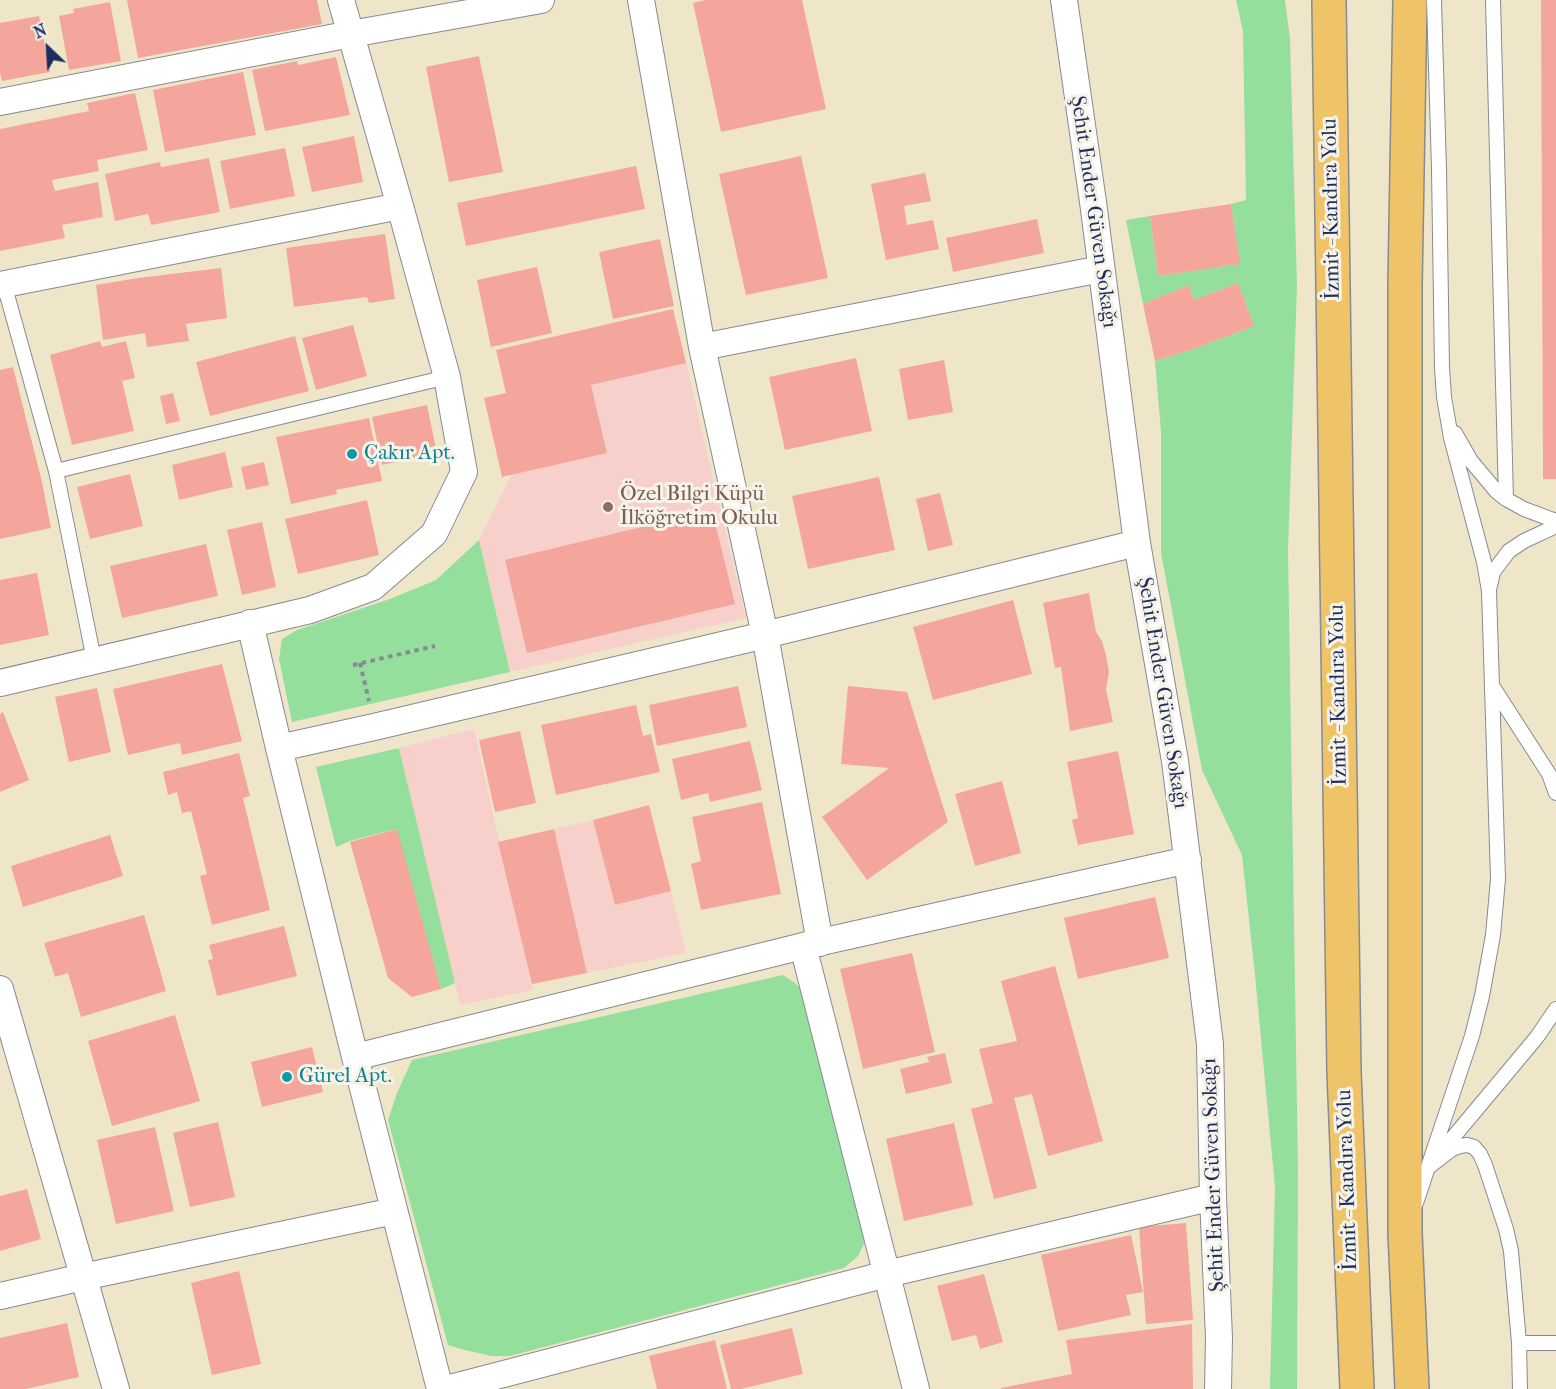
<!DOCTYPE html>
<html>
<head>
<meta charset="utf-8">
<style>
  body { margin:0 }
  #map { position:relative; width:1556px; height:1389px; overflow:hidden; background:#efe6ca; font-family:"IM FELL French Canon",serif }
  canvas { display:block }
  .north { position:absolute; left:18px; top:18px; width:60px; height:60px; -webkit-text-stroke:4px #f7f3e8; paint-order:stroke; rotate:335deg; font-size:16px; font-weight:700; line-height:24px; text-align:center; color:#1b2f5e }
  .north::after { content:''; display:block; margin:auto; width:21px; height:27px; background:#1b2f5e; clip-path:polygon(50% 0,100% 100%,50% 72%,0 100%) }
</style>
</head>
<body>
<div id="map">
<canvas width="1556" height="1389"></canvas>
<div class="north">N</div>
</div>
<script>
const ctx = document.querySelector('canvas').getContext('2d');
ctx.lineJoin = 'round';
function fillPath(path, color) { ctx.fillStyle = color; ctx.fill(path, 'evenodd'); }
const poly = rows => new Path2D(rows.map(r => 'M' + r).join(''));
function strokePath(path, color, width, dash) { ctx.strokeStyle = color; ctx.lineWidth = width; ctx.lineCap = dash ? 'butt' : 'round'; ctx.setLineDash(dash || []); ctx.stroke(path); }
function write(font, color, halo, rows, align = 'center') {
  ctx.font = font + ' "IM FELL French Canon",serif'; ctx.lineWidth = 6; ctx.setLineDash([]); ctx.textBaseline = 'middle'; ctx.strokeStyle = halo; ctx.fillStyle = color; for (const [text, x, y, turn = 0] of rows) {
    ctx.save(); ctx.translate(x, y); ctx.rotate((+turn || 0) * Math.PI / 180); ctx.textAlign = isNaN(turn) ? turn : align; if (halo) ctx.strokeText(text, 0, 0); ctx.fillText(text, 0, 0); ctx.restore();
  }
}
const built = poly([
  [686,363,746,618,510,672,479,540,512,474,607,452,591,385],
  [474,729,533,990,460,1005,399,748],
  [593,820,615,905,671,891,686,953,587,973,554,829]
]);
const green = poly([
  [1236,0,1285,0,1290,39,1297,286,1288,549,1298,1171,1297,1389,1270,1389,1275,1187,1255,975,1242,855,1202,770,1161,553,1161,432,1155,361,1191,350,1254,326,1238,283,1194,300,1189,285,1143,304,1126,220,1150,216,1158,276,1239,264,1231,204,1246,200,1243,31],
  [479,540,510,672,292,722,279,659,282,639,297,630,390,599,436,580],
  [399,748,455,983,441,989,396,829,350,841,336,847,316,767],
  [783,975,795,983,802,990,862,1228,864,1244,858,1256,844,1268,510,1356,491,1356,461,1349,448,1345,388,1120,397,1093,412,1060]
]);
const building = poly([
  [127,0,317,0,322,24,138,58],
  [705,0,802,0,826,109,721,132,693,3],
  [1541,0,1556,0,1556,479,1543,479],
  [110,2,121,61,69,70,59,16,74,13,73,9],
  [39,16,50,72,2,81,0,73,0,23],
  [479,56,503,172,449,182,426,67],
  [336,57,350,115,265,131,252,70,297,61,298,65],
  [243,72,256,135,165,152,153,90],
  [135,93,148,150,97,160,99,171,52,180,55,191,98,182,103,217,62,225,65,238,0,251,0,129,89,111,87,103],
  [354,136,363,182,312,192,302,147],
  [285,148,295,196,230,209,220,161],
  [801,156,828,278,746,295,719,174],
  [209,158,220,212,151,225,148,214,115,221,105,174,160,162,161,167],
  [636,166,645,209,466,246,457,203],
  [925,173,931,201,904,206,907,225,933,220,939,249,886,260,871,184],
  [1231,204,1240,264,1158,276,1150,216],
  [1037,219,1044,253,953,272,946,238],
  [385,234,395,299,369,303,367,297,294,307,286,248],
  [660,239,674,306,613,319,599,252],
  [537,267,552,333,491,347,477,280],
  [221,268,227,318,186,324,189,341,147,347,145,333,103,340,96,285,138,278],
  [1238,283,1254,326,1191,350,1155,361,1143,304,1189,285,1194,300],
  [673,309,686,363,591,385,607,453,502,477,484,398,506,393,496,350],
  [353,325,367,376,316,390,302,338],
  [295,336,309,391,210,416,196,362],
  [100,341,102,347,126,341,135,378,122,381,134,431,72,445,50,355],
  [856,358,872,431,785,450,769,377],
  [944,360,953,412,908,420,899,369],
  [13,367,42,482,51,528,0,539,0,370],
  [173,393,180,421,166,424,160,396],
  [427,405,437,453,382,465,372,417],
  [369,418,382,481,336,490,337,494,291,504,276,437],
  [225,452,233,487,179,500,172,465],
  [264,462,269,485,246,490,241,467],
  [130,474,143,526,90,539,77,487],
  [879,477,895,550,808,569,792,496],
  [940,493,953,545,928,551,916,499],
  [367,500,379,555,298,574,285,519],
  [712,510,735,604,527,653,505,560],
  [262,522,276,587,242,595,227,530],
  [206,544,218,596,122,618,110,566],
  [37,573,49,635,0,645,0,580],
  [1089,593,1096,632,1102,641,1106,655,1109,672,1106,689,1113,722,1070,731,1061,667,1055,668,1043,603],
  [1013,600,1032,674,933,700,913,627],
  [222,664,242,741,182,755,180,743,128,755,113,689],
  [738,686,747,727,657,746,649,705],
  [848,686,907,692,948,822,867,880,822,817,889,768,841,764],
  [97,688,111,752,69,762,55,697],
  [636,705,643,736,651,734,660,772,556,795,541,725],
  [3,712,29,780,0,792,0,714],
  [520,731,536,803,495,812,479,740],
  [750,741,762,790,710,802,708,793,681,800,672,759],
  [1118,751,1134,834,1078,845,1072,820,1078,818,1067,762],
  [239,753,250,796,243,798,270,910,212,925,200,876,207,874,191,811,182,813,177,792,168,795,163,772],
  [1002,781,1021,853,975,866,955,794],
  [762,802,781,894,701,910,691,864,701,861,692,817],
  [649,805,671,891,615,905,593,820],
  [397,829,441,989,412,997,388,978,350,842],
  [554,829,587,973,532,984,498,842],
  [110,835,123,876,23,907,11,866],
  [1155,897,1169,958,1078,979,1064,918],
  [144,915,166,991,81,1017,68,973,55,977,44,943],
  [284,926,297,976,217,996,208,960,213,959,209,945],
  [912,953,935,1052,863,1069,840,969],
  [1055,966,1103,1141,1048,1156,1032,1094,1014,1098,1037,1188,994,1199,971,1109,993,1103,979,1049,1017,1041,1001,981],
  [175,1015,200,1101,112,1126,88,1041],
  [312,1047,323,1092,262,1107,251,1062],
  [945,1053,952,1083,906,1094,900,1069,929,1062,927,1057],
  [218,1122,235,1197,190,1207,173,1133],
  [954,1123,973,1205,904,1221,886,1139],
  [155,1127,174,1211,116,1224,97,1140],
  [27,1189,41,1239,0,1251,0,1196],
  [1186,1223,1193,1320,1146,1324,1139,1227],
  [1131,1235,1143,1292,1126,1295,1131,1315,1058,1331,1041,1255],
  [239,1271,261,1364,212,1375,191,1283],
  [984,1274,1003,1342,980,1349,976,1335,952,1341,937,1286],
  [67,1323,79,1377,26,1389,0,1389,0,1338],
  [1192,1324,1193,1389,1001,1389,1001,1388,1072,1374,1066,1340],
  [792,1328,803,1374,741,1389,731,1389,720,1345],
  [715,1340,727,1389,657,1389,649,1356]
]);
const path = poly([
  [360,663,369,701],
  [353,665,435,646]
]);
const service = poly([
  [1493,0,1506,499],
  [4,284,56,471,94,660],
  [1455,433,1471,461,1497,492,1506,499,1524,509,1556,521],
  [56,471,447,377],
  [1490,586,1493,572,1509,551,1524,541,1556,526],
  [1493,687,1549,774,1556,793],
  [1440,1153,1537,1037,1556,1009],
  [1430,1166,1452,1149,1460,1146,1467,1145,1474,1147,1480,1154,1485,1165,1506,1229,1511,1251,1519,1343,1520,1389],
  [1416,1203,1472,1036,1482,996,1493,935,1498,879,1489,591,1484,562,1451,438,1444,397,1442,368,1439,169,1434,0],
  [1519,1343,1556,1343]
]);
const minor = poly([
  [641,0,702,347,765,635,820,943],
  [1064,0,1093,202,1137,543,1175,761,1210,1044,1213,1197,1219,1338,1218,1389],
  [0,102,351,34,541,0],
  [0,285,400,206],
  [702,347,1101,269],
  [250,623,279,748,355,1057,440,1389],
  [0,683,310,610,373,587,434,534,464,472,447,377,400,206,341,0],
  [279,748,374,727,765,635,1137,543],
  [803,946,916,1389],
  [0,989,116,1389],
  [355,1057,803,946,1188,860],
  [0,1296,83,1277,394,1211],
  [446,1389,887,1274,1213,1197]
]);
const trunk = poly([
  [1329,0,1344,1072,1357,1389],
  [1410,0,1405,285,1405,1233,1412,1389]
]);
const markers = [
  [352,454,6,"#0f9aa8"],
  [608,507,6,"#8d6e63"],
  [287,1077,6,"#0f9aa8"]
];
const streetNames = [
  ["İzmit - Kandıra Yolu",1332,209,-91],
  ["Şehit Ender Güven Sokağı",1093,212,82],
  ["Şehit Ender Güven Sokağı",1162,693,81],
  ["İzmit - Kandıra Yolu",1339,695,-91],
  ["Şehit Ender Güven Sokağı",1214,1175,-92],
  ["İzmit - Kandıra Yolu",1348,1180,-92]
];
const cultureNames = [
  ["Çakır Apt.",364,454],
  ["Gürel Apt.",299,1077]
];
const educationNames = [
  ["Özel Bilgi Küpü",620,495],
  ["İlköğretim Okulu",620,519]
];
fillPath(built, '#f7d0cc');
fillPath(green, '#94df9b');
fillPath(building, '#f4a69c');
strokePath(service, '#858a94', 16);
strokePath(minor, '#858a94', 28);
strokePath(trunk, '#858a94', 36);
strokePath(path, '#858a94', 4, [4.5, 4.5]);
strokePath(service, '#fff', 14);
strokePath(minor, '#fff', 26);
strokePath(trunk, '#efc469', 33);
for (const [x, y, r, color] of markers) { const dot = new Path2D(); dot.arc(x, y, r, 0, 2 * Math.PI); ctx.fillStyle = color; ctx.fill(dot); strokePath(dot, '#f7f3e8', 2); }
write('21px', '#1b2f5e', '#f7f3e8', streetNames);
write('21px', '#0d838f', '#f7f3e8', cultureNames, 'left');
write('21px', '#785e54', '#f7f3e8', educationNames, 'left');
</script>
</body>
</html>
